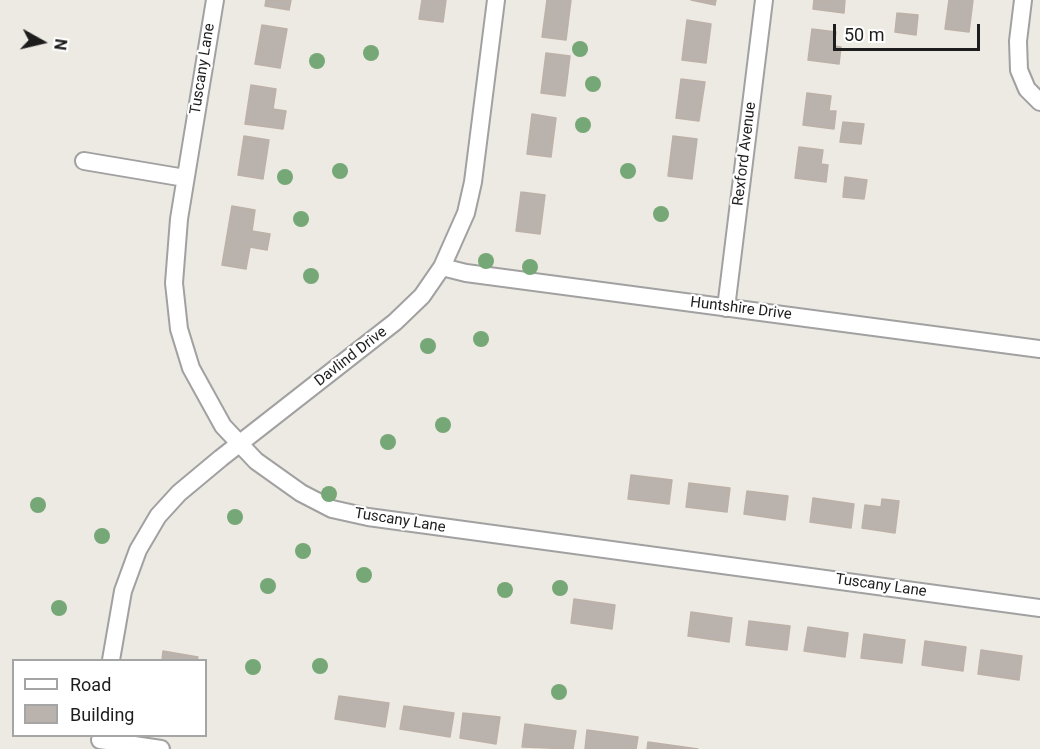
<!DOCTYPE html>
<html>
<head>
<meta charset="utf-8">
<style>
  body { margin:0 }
  #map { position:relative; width:1040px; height:749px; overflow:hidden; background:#edeae3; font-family:Roboto,sans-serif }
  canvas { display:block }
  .legend { position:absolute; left:12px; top:659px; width:195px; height:78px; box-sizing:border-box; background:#fff; border:2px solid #a5a5a5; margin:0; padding:8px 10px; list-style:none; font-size:18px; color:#1d1d1d }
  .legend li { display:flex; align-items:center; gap:12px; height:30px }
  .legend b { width:30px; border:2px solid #a5a5a5 }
  .north { position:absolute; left:12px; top:12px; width:60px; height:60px; -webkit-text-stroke:4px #fff; paint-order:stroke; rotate:98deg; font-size:16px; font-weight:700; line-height:24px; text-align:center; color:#1d1d1d }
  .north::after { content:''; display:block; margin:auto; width:21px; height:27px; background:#1d1d1d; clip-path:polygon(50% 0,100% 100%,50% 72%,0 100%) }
  .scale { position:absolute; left:833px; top:24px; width:147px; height:27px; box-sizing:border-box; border:3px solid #1d1d1d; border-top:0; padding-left:8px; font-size:18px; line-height:21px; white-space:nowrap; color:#1d1d1d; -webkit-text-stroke:4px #fff; paint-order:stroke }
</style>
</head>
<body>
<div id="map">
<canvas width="1040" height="749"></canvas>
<ul class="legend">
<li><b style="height:8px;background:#fff"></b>Road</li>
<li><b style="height:16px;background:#bab3ad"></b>Building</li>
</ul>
<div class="north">N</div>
<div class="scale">50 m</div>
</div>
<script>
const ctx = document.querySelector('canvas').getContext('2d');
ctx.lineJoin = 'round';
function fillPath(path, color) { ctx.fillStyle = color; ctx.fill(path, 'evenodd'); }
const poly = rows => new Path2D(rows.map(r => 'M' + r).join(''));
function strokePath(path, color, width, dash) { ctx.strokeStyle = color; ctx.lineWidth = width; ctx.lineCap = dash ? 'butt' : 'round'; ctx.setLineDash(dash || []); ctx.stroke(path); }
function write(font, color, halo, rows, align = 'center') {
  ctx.font = font + ' Roboto,sans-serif'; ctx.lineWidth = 4.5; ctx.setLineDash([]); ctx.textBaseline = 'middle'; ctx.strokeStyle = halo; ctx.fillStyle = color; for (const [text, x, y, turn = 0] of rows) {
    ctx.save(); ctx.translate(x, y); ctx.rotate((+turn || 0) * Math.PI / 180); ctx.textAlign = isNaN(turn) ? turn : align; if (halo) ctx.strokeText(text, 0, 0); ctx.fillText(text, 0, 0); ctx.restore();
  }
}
const building = poly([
  [266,0,291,0,289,10,265,6,266,0],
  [422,0,446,0,443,22,419,19,422,0],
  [547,0,571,0,566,40,542,37,547,0],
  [691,0,716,0,715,5,691,0],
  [814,0,845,0,844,13,813,9,814,0],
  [949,0,973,0,969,32,945,29,949,0],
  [897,13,918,15,916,35,895,32,897,13],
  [687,20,711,24,706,63,682,60,687,20],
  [262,25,287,29,280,68,255,64,262,25],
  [812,29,836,32,834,46,841,47,839,64,808,60,812,29],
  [546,53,570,56,565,96,541,93,546,53],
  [681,79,705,82,699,121,676,118,681,79],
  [251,85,276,89,273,109,286,111,283,129,245,124,251,85],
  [807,93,831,96,829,111,836,111,834,129,803,125,807,93],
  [532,114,556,118,551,157,527,154,532,114],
  [843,122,864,124,861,144,840,142,843,122],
  [244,136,269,140,263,179,238,175,244,136],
  [673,136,697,139,692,179,668,176,673,136],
  [799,147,823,150,821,164,828,165,826,182,795,178,799,147],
  [845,177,867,180,864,199,843,197,845,177],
  [521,192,545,195,540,234,516,231,521,192],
  [232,206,255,210,252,231,270,234,267,250,250,247,246,269,222,265,232,206],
  [631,475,672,480,669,504,628,499,631,475],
  [689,483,730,488,727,512,686,507,689,483],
  [747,491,788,496,785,520,744,514,747,491],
  [813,498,854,504,851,528,810,522,813,498],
  [882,499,899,501,895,533,862,528,865,505,881,507,882,499],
  [574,599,615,605,612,629,571,623,574,599],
  [691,612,732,618,729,642,688,636,691,612],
  [749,621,790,626,787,650,746,645,749,621],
  [808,627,848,633,845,657,804,651,808,627],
  [864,634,905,640,902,663,861,658,864,634],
  [925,641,966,647,963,671,922,665,925,641],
  [981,650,1022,656,1019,680,978,674,981,650],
  [163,651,198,657,197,660,162,660,163,651],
  [339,696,389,703,385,727,335,719,339,696],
  [404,706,454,713,450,737,400,729,404,706],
  [463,713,500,717,496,744,460,738,463,713],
  [525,724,576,731,573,749,522,747,525,724],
  [587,730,638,737,636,749,585,749,587,730],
  [648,742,698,749,647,749,648,742]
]);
const street = poly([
  [215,0,179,219,174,283,179,329,191,368,223,426,256,461,301,493,332,509,368,517,1040,608],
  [1023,0,1018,41,1019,70,1027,89,1040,102],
  [84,161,185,178],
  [442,267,466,273,1040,349],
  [726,308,764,0],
  [111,660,123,591,138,550,158,516,179,493,221,458,395,322,422,296,442,267,466,213,473,182,496,0],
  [100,740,161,749]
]);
const trees = [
  [580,49],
  [371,53],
  [317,61],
  [593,84],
  [583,125],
  [340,171],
  [628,171],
  [285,177],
  [661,214],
  [301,219],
  [486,261],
  [530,267],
  [311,276],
  [481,339],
  [428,346],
  [443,425],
  [388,442],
  [329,494],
  [38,505],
  [235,517],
  [102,536],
  [303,551],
  [364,575],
  [268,586],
  [560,588],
  [505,590],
  [59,608],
  [320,666],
  [253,667],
  [559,692]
];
const streetNames = [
  ["Tuscany Lane",203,69,-81],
  ["Rexford Avenue",745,154,-83],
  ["Huntshire Drive",741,309,7],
  ["Davlind Drive",351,357,-38],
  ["Tuscany Lane",400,521,9],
  ["Tuscany Lane",881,586,8]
];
fillPath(building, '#bab3ad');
strokePath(building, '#bdb1a7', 1.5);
strokePath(street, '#a1a1a1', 20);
strokePath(street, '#fff', 16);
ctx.fillStyle = '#76a776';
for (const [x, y] of trees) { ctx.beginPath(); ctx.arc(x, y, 8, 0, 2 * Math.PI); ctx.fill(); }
write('15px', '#1d1d1d', '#fff', streetNames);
</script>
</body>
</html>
